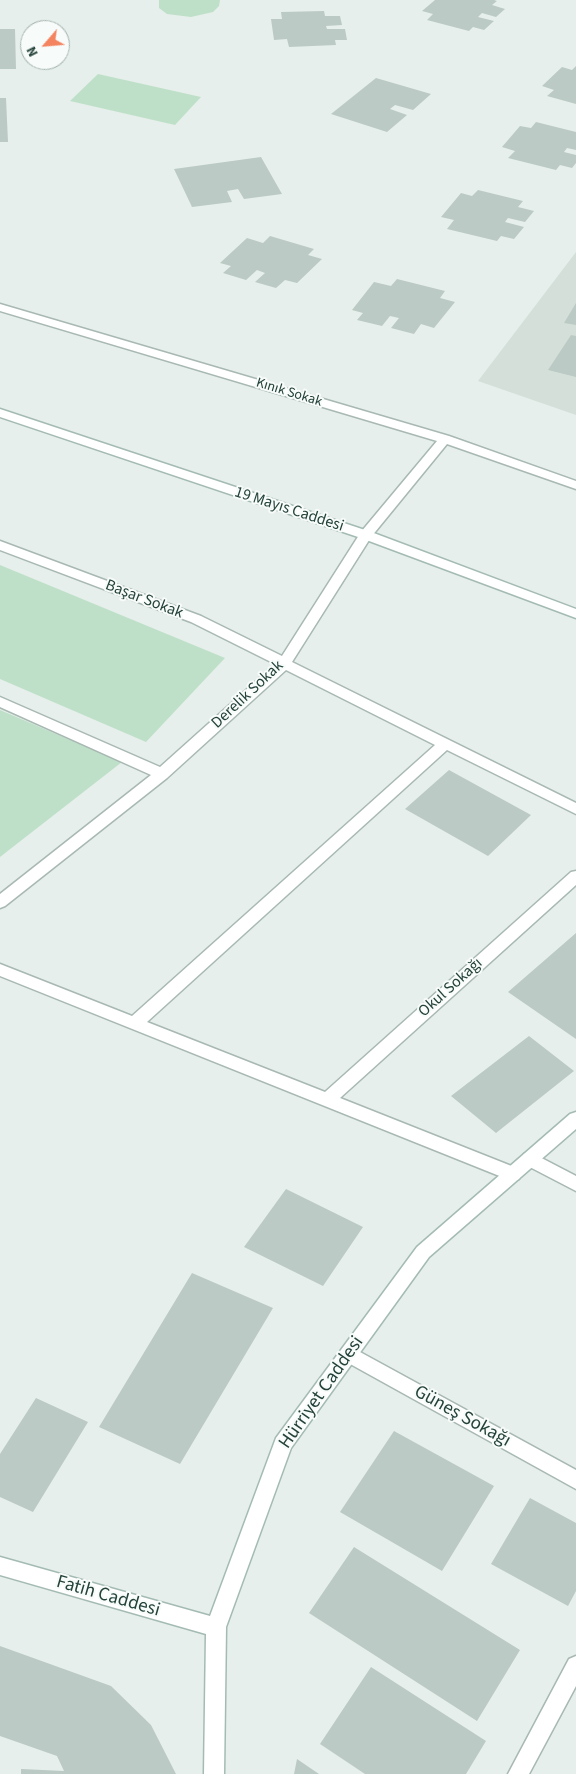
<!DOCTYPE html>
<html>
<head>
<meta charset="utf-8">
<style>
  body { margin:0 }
  #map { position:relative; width:576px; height:1774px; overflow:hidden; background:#e6efeb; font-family:"Source Sans 3",sans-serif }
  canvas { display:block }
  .north { position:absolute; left:20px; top:20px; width:50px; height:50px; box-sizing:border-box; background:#f7fbf9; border:1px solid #a3b1ad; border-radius:50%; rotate:243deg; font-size:14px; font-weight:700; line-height:20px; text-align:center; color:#24423a }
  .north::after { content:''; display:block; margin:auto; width:18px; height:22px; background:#f4845f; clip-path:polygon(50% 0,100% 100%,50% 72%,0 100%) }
</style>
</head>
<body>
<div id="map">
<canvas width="576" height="1774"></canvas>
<div class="north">N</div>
</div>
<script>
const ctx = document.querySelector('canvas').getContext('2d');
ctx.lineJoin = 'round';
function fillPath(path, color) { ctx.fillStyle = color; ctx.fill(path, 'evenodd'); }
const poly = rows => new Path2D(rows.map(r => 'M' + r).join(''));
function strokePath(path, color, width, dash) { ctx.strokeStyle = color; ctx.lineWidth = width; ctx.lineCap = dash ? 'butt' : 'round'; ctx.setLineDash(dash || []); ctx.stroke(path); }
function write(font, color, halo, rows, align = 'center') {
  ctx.font = font + ' "Source Sans 3",sans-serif'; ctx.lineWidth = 4; ctx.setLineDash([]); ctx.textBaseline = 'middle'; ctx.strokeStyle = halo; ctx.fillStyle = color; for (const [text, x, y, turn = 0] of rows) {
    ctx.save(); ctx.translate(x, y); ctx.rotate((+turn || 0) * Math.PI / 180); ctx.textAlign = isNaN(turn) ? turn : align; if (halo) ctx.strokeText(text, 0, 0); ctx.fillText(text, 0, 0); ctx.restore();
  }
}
const built = poly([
  [576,252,576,415,478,381]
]);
const green = poly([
  [159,0,220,0,219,6,213,12,191,17,167,14,159,8],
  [98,74,201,97,175,125,70,101],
  [0,565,225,658,146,742,0,679],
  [0,710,122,762,0,857]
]);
const building = poly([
  [435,0,494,0,497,1,492,5,505,9,496,17,482,13,478,17,494,21,484,30,473,27,469,31,427,20,433,14,422,11],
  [324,11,325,16,340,16,342,25,326,26,327,29,345,29,347,40,335,40,336,45,289,47,287,39,274,40,271,19,282,19,281,12],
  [0,29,15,29,16,69,0,69],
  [576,66,576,104,547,96,554,90,542,86,562,67,572,70],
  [376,78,431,94,413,110,395,105,390,109,407,115,387,132,331,114],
  [0,98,6,98,8,142,0,142],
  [536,122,576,132,576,150,567,148,564,152,576,155,576,163,572,168,560,165,556,170,508,158,515,151,502,147,520,126,531,128],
  [261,157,282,194,244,199,238,189,227,191,232,202,192,207,174,169],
  [478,190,523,201,518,207,534,211,525,222,508,218,505,222,524,227,514,239,501,236,497,241,447,229,454,220,441,217,461,193,472,196],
  [270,236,314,249,308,255,322,259,297,283,285,280,276,288,255,282,265,273,257,270,246,280,223,273,231,266,220,263,247,238,263,243],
  [397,279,445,291,440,298,455,302,434,328,421,324,414,334,391,328,399,318,390,316,382,326,357,320,363,313,352,310,374,282,391,286],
  [576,303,576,325,564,323],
  [571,335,576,336,576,377,548,370],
  [449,770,531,815,488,856,405,809],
  [576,933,576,1039,508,992],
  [529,1036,574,1071,496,1133,451,1096],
  [286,1189,363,1227,323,1286,244,1247],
  [192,1273,273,1308,180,1464,99,1427],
  [36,1398,88,1422,33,1512,0,1497,0,1454],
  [394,1431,494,1486,442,1571,340,1512],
  [530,1498,576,1523,576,1591,568,1606,491,1564],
  [354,1547,520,1650,477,1721,309,1613],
  [0,1646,111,1686,151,1725,176,1774,21,1774,21,1769,64,1771,57,1756,0,1736],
  [371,1667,486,1741,466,1774,365,1774,320,1744],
  [297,1759,319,1774,294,1774]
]);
const street = poly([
  [0,304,449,436,576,481,576,489,447,444,371,537,292,662,576,803,576,814,447,750,147,1022,325,1092,571,872,576,871,576,885,340,1098,519,1169,521,1174,519,1179,513,1181,507,1179,0,976,0,964,132,1016,435,745,286,670,167,778,5,906,0,908,0,894,151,775,0,707,0,697,160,767,275,664,191,622,0,550,0,541,201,616,282,656,361,532,437,441,0,311,0,304],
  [530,1152,576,1176,576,1191,524,1164,522,1159,524,1154,530,1152],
  [349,1346,576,1470,576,1489,343,1360,340,1354,343,1348,349,1346],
  [576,1656,576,1686,529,1774,508,1774,569,1659,576,1656]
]);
const secondary = poly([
  [0,409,371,532,576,609,576,618,361,538,0,417,0,409],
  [576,1112,576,1129,429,1257,291,1448,226,1627,224,1774,204,1774,206,1634,0,1575,0,1557,210,1616,276,1438,417,1247,570,1114,576,1112]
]);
const farStreetnames = [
  ["Kınık Sokak",289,393,17]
];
const streetNames = [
  ["19 Mayıs Caddesi",289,510,18],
  ["Başar Sokak",144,600,21],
  ["Derelik Sokak",248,695,-43],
  ["Okul Sokağı",451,988,-42]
];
const nearStreetnames = [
  ["Hürriyet Caddesi",322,1393,-55],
  ["Güneş Sokağı",462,1417,29],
  ["Fatih Caddesi",108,1597,16]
];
fillPath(built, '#d4dfda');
fillPath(green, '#bfe0c8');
fillPath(building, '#bbcac4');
strokePath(street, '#a8b8b2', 3);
strokePath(secondary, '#a4bbb3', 3);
fillPath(street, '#fff');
fillPath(secondary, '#fff');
write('14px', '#24423a', '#f7fbf9', farStreetnames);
write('16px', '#24423a', '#f7fbf9', streetNames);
write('19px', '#24423a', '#f7fbf9', nearStreetnames);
</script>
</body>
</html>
